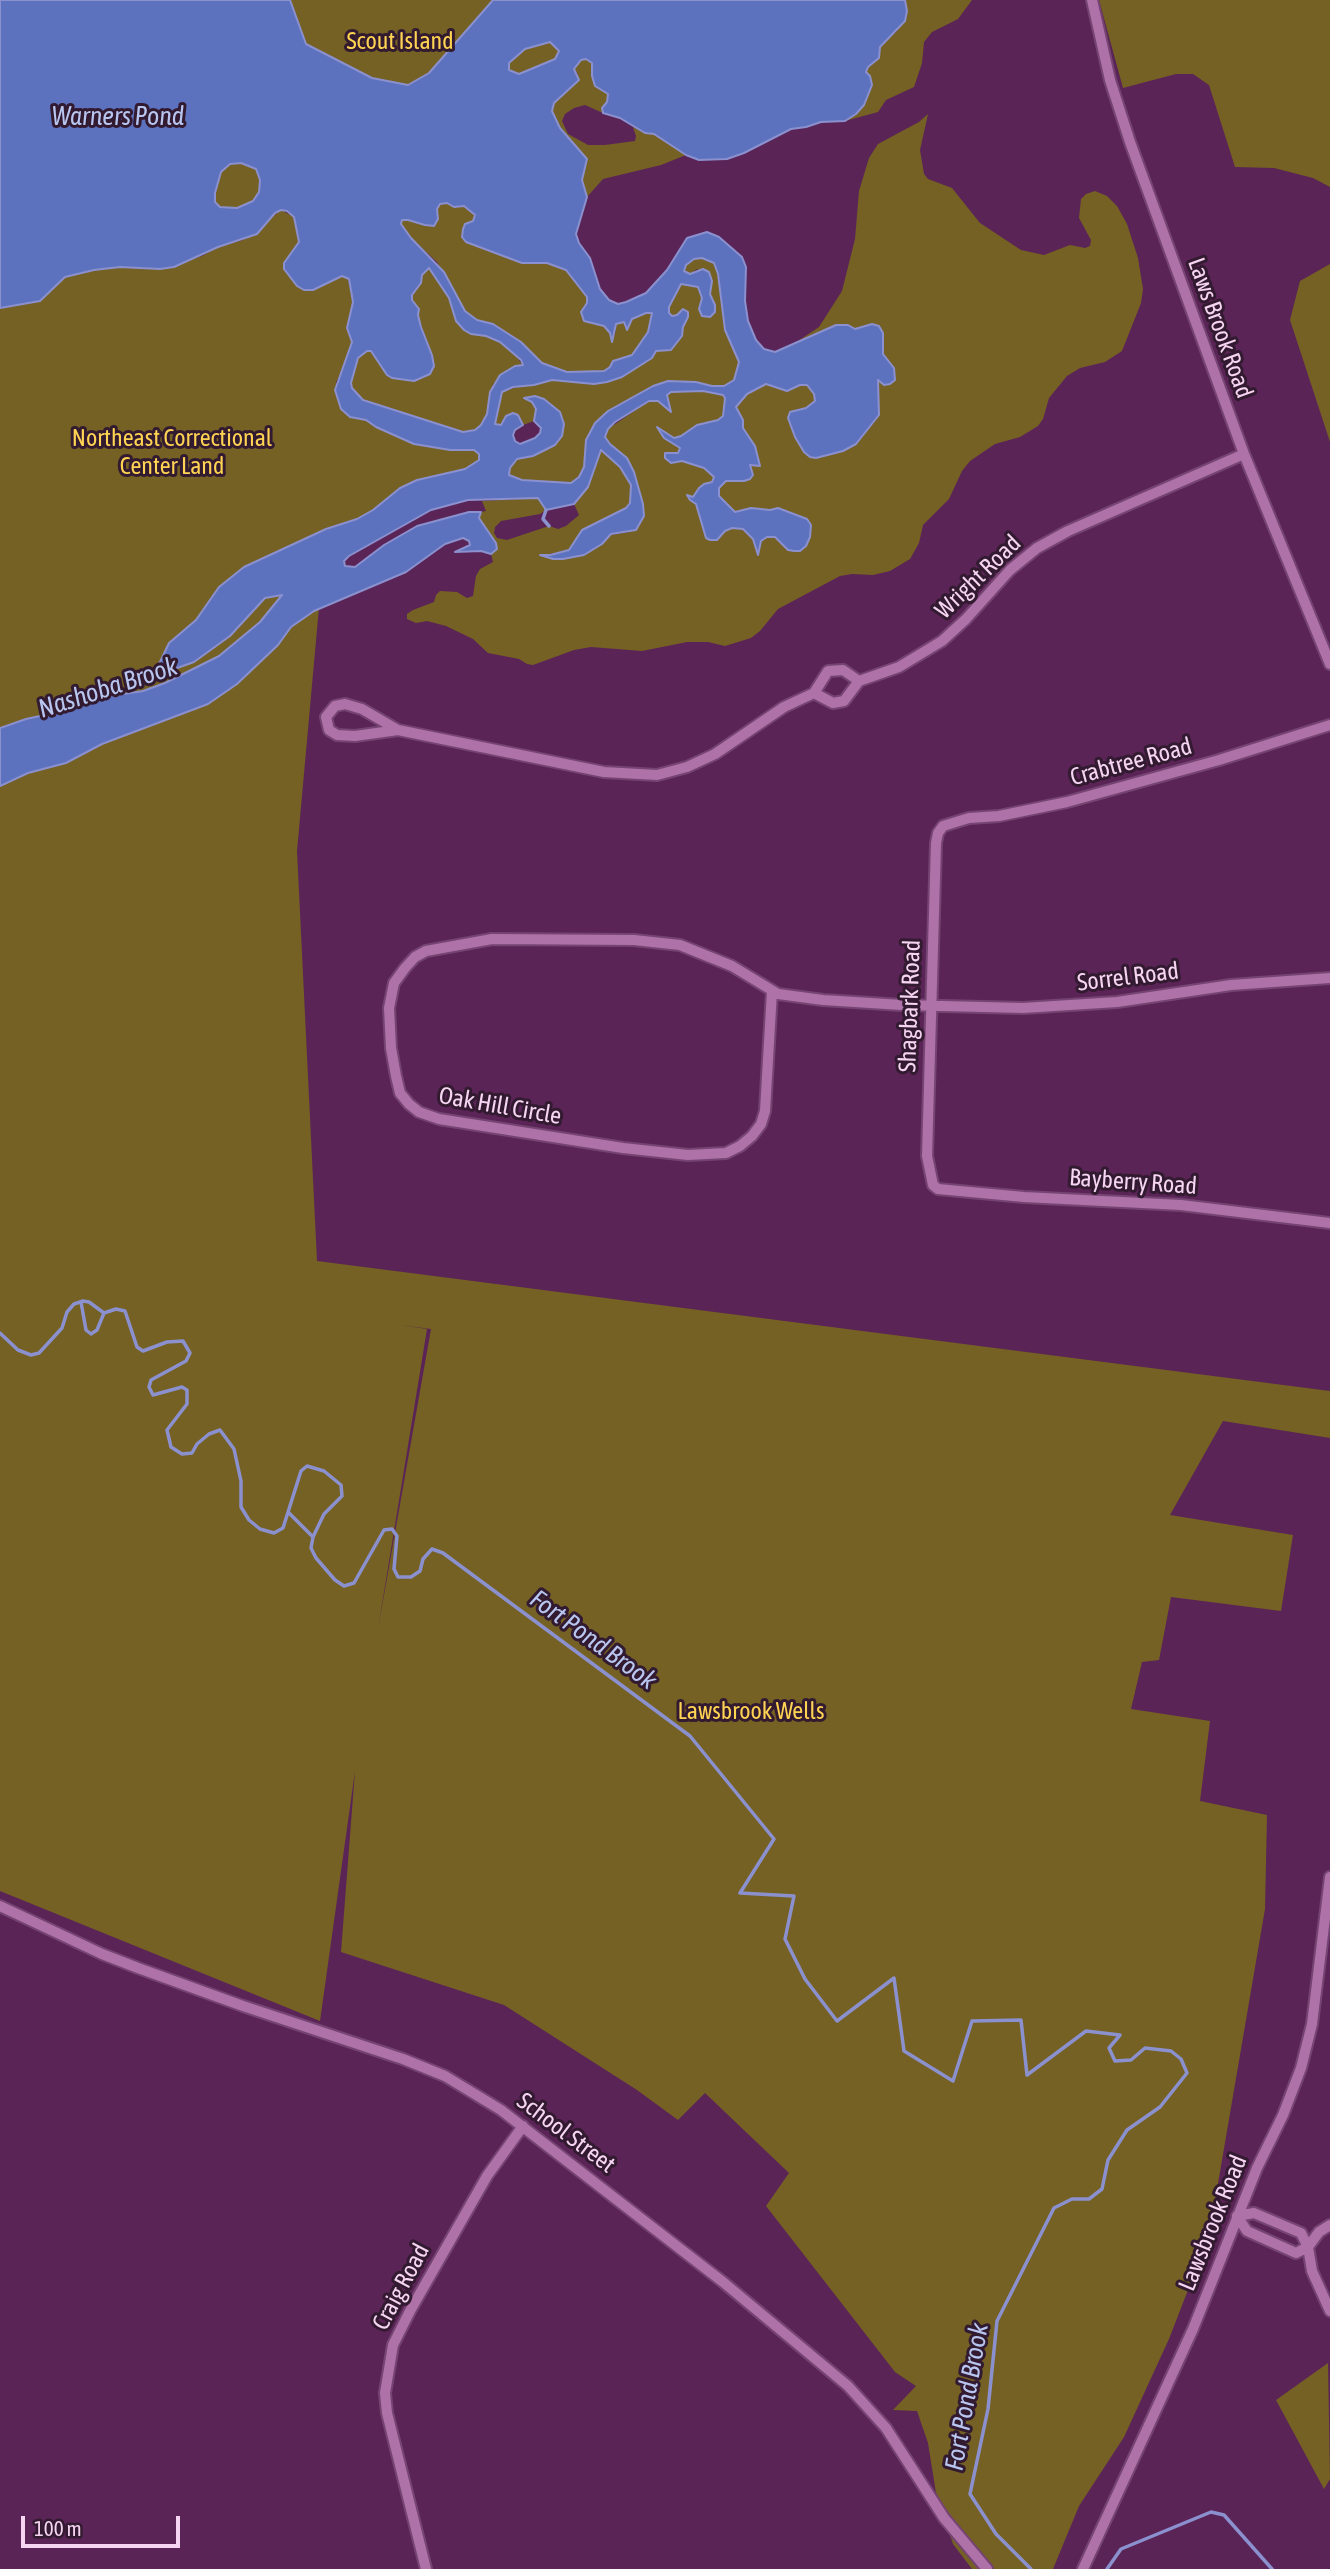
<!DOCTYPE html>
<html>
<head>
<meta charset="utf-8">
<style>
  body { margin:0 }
  #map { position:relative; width:1330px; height:2569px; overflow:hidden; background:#5b2456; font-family:"Asap Condensed",sans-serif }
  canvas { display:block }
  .scale { position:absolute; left:21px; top:2516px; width:159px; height:32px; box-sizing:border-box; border:4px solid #f6d5f2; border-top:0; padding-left:9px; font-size:21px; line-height:24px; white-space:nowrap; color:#f6d5f2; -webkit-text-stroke:5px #321a30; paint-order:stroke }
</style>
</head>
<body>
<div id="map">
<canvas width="1330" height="2569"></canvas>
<div class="scale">100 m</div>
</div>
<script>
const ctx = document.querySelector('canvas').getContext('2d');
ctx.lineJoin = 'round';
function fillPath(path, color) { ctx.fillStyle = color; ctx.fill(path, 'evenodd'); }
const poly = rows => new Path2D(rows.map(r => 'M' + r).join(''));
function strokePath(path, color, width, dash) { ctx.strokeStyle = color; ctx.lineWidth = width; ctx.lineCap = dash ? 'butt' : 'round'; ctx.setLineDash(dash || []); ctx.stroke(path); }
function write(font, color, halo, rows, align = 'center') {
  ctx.font = font + ' "Asap Condensed",sans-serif'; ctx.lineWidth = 6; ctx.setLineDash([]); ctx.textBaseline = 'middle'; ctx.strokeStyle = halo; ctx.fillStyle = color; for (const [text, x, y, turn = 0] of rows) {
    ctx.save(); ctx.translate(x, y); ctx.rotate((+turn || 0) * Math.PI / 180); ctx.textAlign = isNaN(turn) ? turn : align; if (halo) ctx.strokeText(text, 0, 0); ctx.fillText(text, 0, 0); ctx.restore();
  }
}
const green = poly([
  [290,0,493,0,429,73,408,85,372,78,306,44],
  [905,0,972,0,958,19,932,32,924,42,922,63,914,87,886,100,878,112,845,121,856,114,864,105,872,85,866,72,868,67,874,63,880,47,897,31,906,3],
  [1099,0,1330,0,1330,187,1313,178,1274,168,1235,167,1209,85,1193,74,1176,74,1123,88],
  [550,42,559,51,555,59,519,74,508,70,509,64,525,49],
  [586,59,592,63,591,72,603,90,608,94,607,102,602,108,603,113,585,105,574,108,565,114,562,121,568,134,588,145,605,145,635,141,636,136,633,127,645,133,654,134,686,155,661,165,603,179,587,197,582,180,583,169,587,163,583,154,560,128,552,111,554,103,572,86,578,74,574,69,576,65,581,60],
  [928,114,920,150,924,174,928,179,952,188,980,223,1021,250,1044,255,1070,245,1085,248,1090,246,1091,240,1079,218,1081,199,1086,194,1095,191,1107,196,1117,206,1127,224,1138,258,1143,289,1141,303,1122,351,1105,362,1080,368,1067,376,1049,398,1043,419,1038,426,1020,437,995,444,970,461,962,471,949,499,923,525,919,543,910,559,890,571,873,575,852,574,840,576,778,609,760,631,751,638,725,646,708,642,687,642,642,651,591,647,574,650,533,665,527,664,519,659,488,653,473,639,446,626,427,621,416,623,407,619,407,614,413,610,434,602,436,595,440,591,457,592,467,598,473,596,476,576,480,569,493,562,491,554,497,549,496,543,478,518,481,512,486,511,482,501,538,498,543,503,546,510,540,514,501,521,495,527,494,533,497,538,507,540,549,526,558,529,566,526,579,515,574,504,588,487,601,450,620,467,631,485,630,503,627,508,582,530,569,550,544,555,563,559,584,555,602,544,611,535,630,532,643,504,636,483,617,451,605,437,608,429,649,401,658,401,670,410,666,395,671,392,703,391,723,395,725,398,723,417,718,420,697,425,681,436,674,438,660,429,664,438,680,448,678,452,665,458,670,463,682,461,704,468,714,477,712,482,704,484,699,488,693,497,688,496,690,500,696,504,702,519,704,532,725,531,732,528,743,529,753,539,758,554,761,541,767,537,775,537,788,550,799,515,778,508,770,510,751,508,735,512,719,496,719,488,726,481,744,481,750,465,759,466,755,446,743,428,743,420,736,407,747,394,766,384,787,391,800,385,807,385,814,394,815,401,806,408,797,409,816,458,856,444,877,419,879,415,878,380,884,384,883,340,872,324,854,329,836,325,798,341,819,327,842,291,855,239,859,191,869,158,878,144,919,122],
  [241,163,256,168,260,180,259,191,253,201,237,208,220,207,215,202,215,193,221,172,230,164],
  [447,203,454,207,463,206,475,216,473,221,465,224,463,229,462,237,466,242,522,263,547,263,566,270,587,297,587,303,583,307,583,321,604,326,615,335,616,324,624,322,627,329,631,319,646,313,652,313,648,332,632,355,613,361,610,367,604,371,567,372,542,363,521,342,493,324,477,320,464,311,437,262,411,238,401,224,402,220,408,220,425,225,440,204],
  [281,210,294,217,299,242,284,263,324,285,342,276,348,279,353,302,347,328,352,342,344,369,336,382,350,417,366,420,376,427,414,444,450,450,474,450,479,454,479,460,465,469,417,480,400,488,373,510,357,519,326,530,297,851,317,1261,1330,1391,1330,1438,1223,1421,1170,1515,1293,1535,1281,1611,1171,1597,1159,1660,1142,1662,1131,1709,1210,1721,1200,1801,1267,1815,1265,1909,1209,2236,1169,2339,1124,2437,1079,2506,1053,2569,972,2569,953,2544,936,2493,928,2443,917,2411,893,2410,916,2386,895,2372,766,2206,789,2173,705,2093,678,2120,637,2090,504,2005,341,1952,355,1771,320,2021,0,1891,0,308,40,301,65,277,94,270,120,267,160,269,202,256,218,247,243,240],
  [400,1325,431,1329,378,1629,427,1329],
  [702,258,714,263,718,274,725,330,739,361,734,380,724,386,712,386,680,381,595,423,586,440,584,467,579,477,571,483,522,480,509,475,510,468,517,459,533,456,560,412,545,399,525,399,532,401,536,409,534,421,523,425,518,416,506,417,501,425,494,424,502,392,520,386,534,385,552,380,576,382,656,351,671,350,682,337,684,321,683,309,677,315,672,316,669,313,669,307,681,284,698,287,702,298,700,303,715,305,710,294,712,281,697,269,690,274,684,271,686,265,694,259],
  [1330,264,1330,442,1290,320,1300,281],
  [429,267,449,298,486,336,500,342,517,357,523,366,493,384,487,415,481,425,475,430,463,432,363,400,352,389,351,383,358,358,367,351,371,351,387,375,432,355,412,300,412,295,417,289,422,276],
  [1328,2363,1330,2479,1324,2489,1276,2400]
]);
const water = poly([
  [0,0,290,0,306,44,372,78,408,85,429,73,493,0,905,0,907,11,905,21,880,47,879,58,868,67,866,72,870,76,872,85,864,105,856,114,845,121,821,122,806,127,791,129,744,153,727,159,699,160,686,155,654,134,645,133,620,118,603,113,602,108,607,102,608,94,595,86,592,76,592,63,586,59,581,60,574,69,579,80,554,103,552,111,560,128,587,159,582,180,587,197,576,234,579,243,590,258,600,289,609,300,618,304,626,302,646,293,667,270,687,238,707,232,719,237,742,257,746,267,745,301,748,321,756,340,764,349,775,352,836,325,848,325,855,329,872,324,879,326,883,333,883,354,894,368,895,380,890,384,884,385,878,380,879,415,856,444,843,451,816,458,810,457,804,452,795,437,788,418,790,412,806,408,815,401,814,394,807,385,800,385,787,391,766,384,747,394,736,407,743,420,743,428,755,446,760,466,750,465,753,475,750,479,744,481,726,481,719,488,719,496,735,512,751,508,770,510,778,508,807,519,811,525,810,537,806,546,800,551,794,551,788,550,775,537,767,537,761,541,758,555,753,539,743,529,732,528,725,531,717,540,710,540,706,538,696,504,690,500,687,495,693,497,699,488,704,484,712,482,714,477,704,468,682,461,671,463,665,458,665,453,678,453,680,448,664,438,657,427,674,438,681,436,697,425,718,420,723,416,725,398,723,395,703,391,671,392,667,395,671,412,658,401,649,401,615,422,608,429,605,437,610,444,627,458,634,472,643,504,644,516,636,530,611,534,602,544,584,555,563,559,553,559,540,555,550,555,569,550,582,530,626,508,630,503,631,485,620,467,601,450,588,487,574,504,546,510,538,498,468,500,431,510,349,556,344,561,345,566,355,567,384,545,417,526,469,512,481,512,479,518,496,543,497,549,491,554,481,551,455,552,470,545,469,541,463,538,445,544,406,572,314,611,291,627,278,645,237,684,208,704,102,744,66,763,28,773,0,786,0,728,26,719,63,711,90,699,143,691,165,683,219,656,260,622,282,595,265,598,230,636,194,662,166,672,161,671,159,664,169,643,196,620,219,587,244,567,326,529,357,519,373,510,400,488,417,480,465,469,479,460,479,454,474,450,450,450,414,444,376,427,366,420,350,417,341,409,335,390,352,342,347,328,353,302,349,279,342,276,313,290,304,290,297,286,284,269,284,263,299,242,294,217,287,211,281,210,275,213,257,234,218,247,174,267,160,269,120,267,94,270,65,277,40,301,0,308,0,0],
  [550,42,559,51,555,59,519,74,509,70,509,63,525,49,550,42],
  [241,163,256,169,260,180,259,192,253,201,237,208,220,207,215,202,215,193,221,172,230,164,241,163],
  [447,203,454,207,464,206,475,215,473,221,465,224,463,229,462,237,466,242,522,263,547,263,566,270,587,297,587,303,581,312,584,321,604,326,610,333,612,342,616,324,624,322,627,330,632,319,646,313,652,313,648,332,632,355,613,361,610,367,604,371,567,372,542,363,521,342,493,324,477,320,465,311,444,272,411,238,401,224,402,220,408,220,425,225,434,226,438,219,437,209,440,204,447,203],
  [702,258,714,263,718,274,725,330,739,362,734,380,724,386,712,386,696,382,668,381,653,386,608,411,595,423,586,440,584,467,579,477,571,483,522,480,509,475,510,468,517,459,533,456,555,445,562,436,564,424,560,412,544,399,535,396,524,398,532,402,536,409,534,421,541,428,540,433,535,438,520,444,515,441,513,435,515,430,523,425,518,415,513,413,506,416,501,425,495,424,502,392,513,387,534,385,552,380,594,384,607,382,622,377,652,358,656,351,671,350,682,336,683,327,688,317,688,312,683,309,677,315,672,316,669,313,669,307,681,284,698,287,702,298,699,309,702,316,710,317,715,312,715,305,710,294,712,281,709,272,703,269,690,274,684,271,686,265,694,259,702,258],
  [429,268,449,298,456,321,464,330,471,334,486,336,500,342,521,360,523,365,515,366,500,375,490,392,487,414,481,425,475,430,463,432,363,400,352,388,351,383,358,358,367,351,371,351,387,375,392,378,414,381,430,374,434,366,432,355,421,327,418,315,419,309,412,300,412,295,421,283,422,275,429,268]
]);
const stream = poly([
  [546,510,543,519,549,526],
  [81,1302,86,1330,91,1334,97,1330,104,1313],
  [0,1333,18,1350,31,1355,39,1353,62,1328,67,1312,74,1304,83,1301,89,1302,104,1313,116,1309,125,1311,137,1347,143,1351,167,1342,183,1341,190,1353,186,1361,151,1380,149,1387,153,1395,182,1387,187,1390,187,1404,167,1430,171,1447,182,1454,192,1453,197,1444,209,1434,220,1430,234,1449,241,1481,241,1507,249,1520,260,1529,274,1533,283,1528,301,1471,307,1466,324,1471,341,1485,342,1496,324,1514,313,1537,311,1548,316,1558,335,1580,344,1586,354,1583,384,1530,392,1529,397,1536,394,1569,398,1577,411,1577,420,1571,423,1559,432,1549,443,1553,690,1736,774,1839,740,1893,794,1896,785,1939,805,1979,837,2021,894,1978,904,2051,953,2081,972,2021,1021,2020,1027,2075,1086,2031,1120,2035,1109,2048,1115,2061,1131,2060,1145,2048,1171,2051,1181,2059,1187,2073,1160,2107,1127,2130,1108,2160,1102,2189,1089,2199,1072,2199,1054,2208,997,2321,988,2409,970,2494,996,2534,1031,2569],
  [289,1513,313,1537],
  [1107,2569,1121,2549,1211,2512,1224,2515,1272,2569]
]);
const minor = poly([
  [1092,0,1110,80,1130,142,1244,454,1330,664],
  [814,693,833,703,844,701,859,681,899,667,942,641,966,619,1010,570,1037,548,1068,531,1244,454],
  [1330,725,1219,760,1067,802,999,816,969,818,943,826,938,833,936,843,927,1156,933,1185,938,1189,1024,1197,1181,1205,1330,1223],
  [398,730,355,736,337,735,329,730,326,717,335,706,345,704,362,709,398,730,604,772,657,775,687,767,715,754,784,707,814,693,828,671,843,670,859,681],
  [772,991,765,1111,761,1124,752,1136,740,1146,726,1153,688,1155,623,1148,439,1119,419,1112,409,1104,400,1093,396,1076,391,1048,389,1008,394,983,405,968,415,957,426,951,492,939,634,940,680,945,732,966,778,994,823,1000,902,1005,1023,1008,1117,1002,1231,985,1330,978],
  [0,1906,102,1954,138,1968,243,2006,403,2059,445,2076,501,2110,723,2282,848,2386,886,2428,944,2518,987,2569],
  [1254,2213,1301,2233,1308,2247,1296,2253,1247,2231,1237,2216,1254,2213],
  [1330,2225,1319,2232,1308,2247,1312,2271,1330,2311],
  [426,2569,387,2413,385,2393,393,2345,410,2311,487,2176,523,2126],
  [1083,2569,1193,2329,1257,2168,1283,2115,1301,2068,1312,2024,1330,1877]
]);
const parkNames = [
  ["Scout Island",400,41],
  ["Northeast Correctional",172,438],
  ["Center Land",172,466],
  ["Lawsbrook Wells",751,1711]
];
const streetNames = [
  ["Laws Brook Road",1220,328,70],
  ["Wright Road",978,577,-44],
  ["Crabtree Road",1131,762,-15],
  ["Sorrel Road",1128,977,-7],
  ["Shagbark Road",910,1006,-88],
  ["Oak Hill Circle",500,1106,10],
  ["Bayberry Road",1133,1182,4],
  ["School Street",566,2133,37],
  ["Lawsbrook Road",1213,2223,-68],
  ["Craig Road",401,2287,-62]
];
const waterNames = [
  ["Warners Pond",118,117],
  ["Nashoba Brook",108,688,-18],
  ["Fort Pond Brook",593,1640,36],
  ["Fort Pond Brook",967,2397,-80]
];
fillPath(green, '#756124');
fillPath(water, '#5d72bf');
strokePath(water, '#8b90ce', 2);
strokePath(stream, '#8b90ce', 3.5);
strokePath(minor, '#754472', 14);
strokePath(minor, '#ae71a8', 10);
write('24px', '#ffd452', '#321a30', parkNames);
write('24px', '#f6d5f2', '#321a30', streetNames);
write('italic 26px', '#b8c6f0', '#321a30', waterNames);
</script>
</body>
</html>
